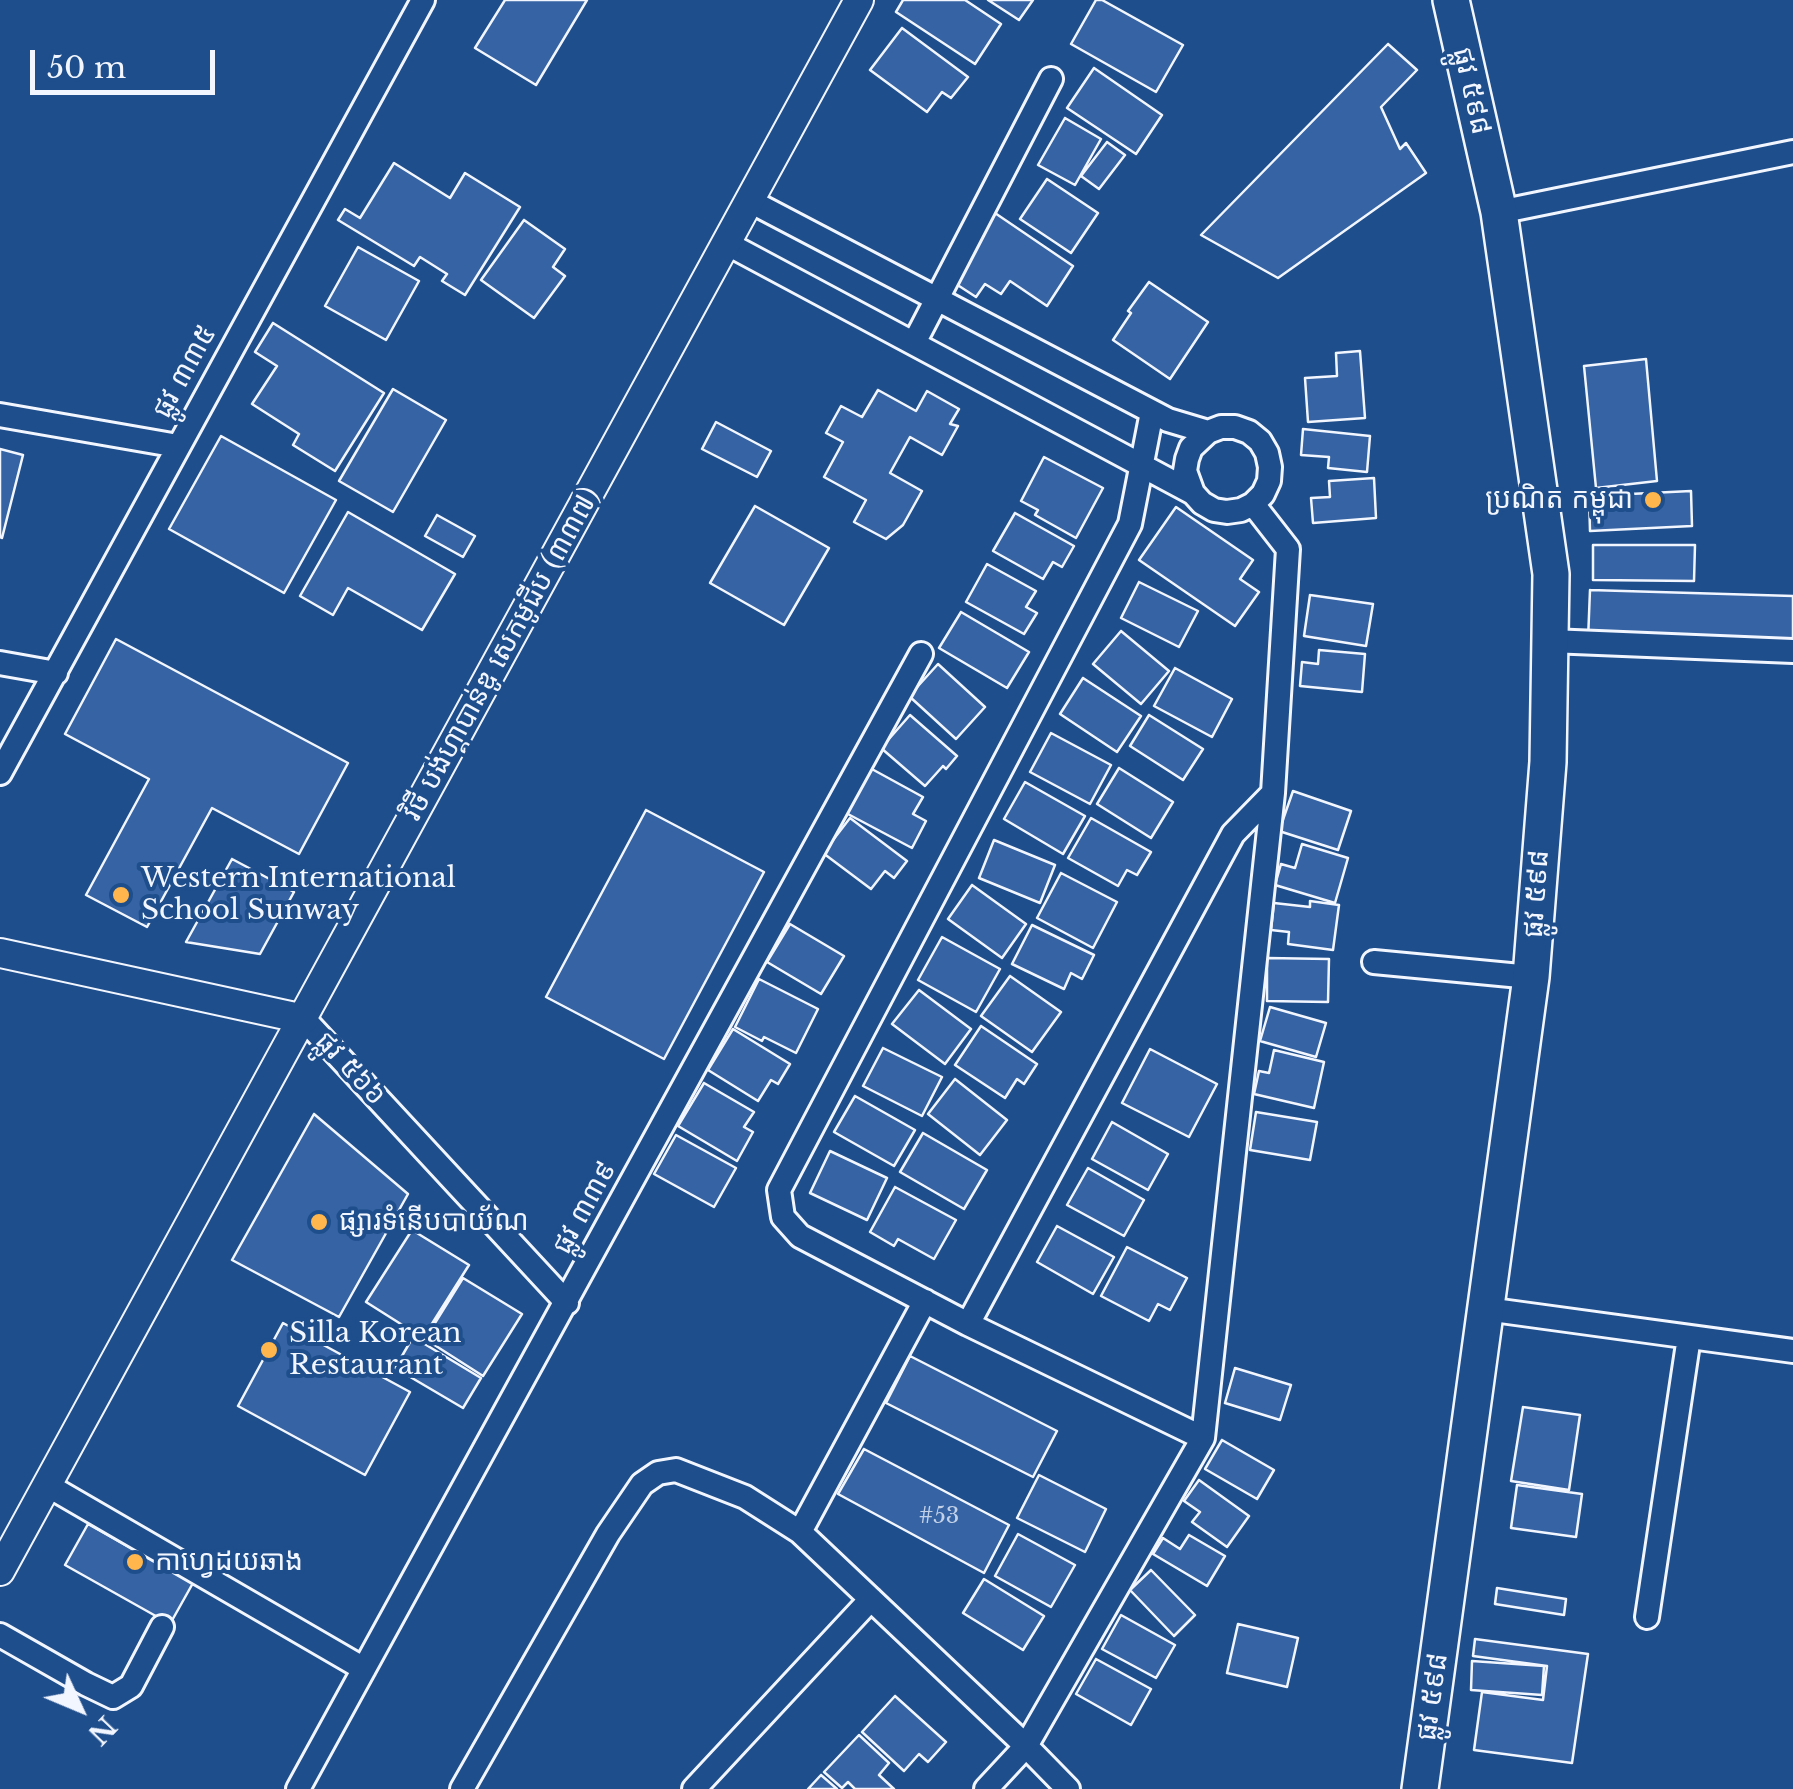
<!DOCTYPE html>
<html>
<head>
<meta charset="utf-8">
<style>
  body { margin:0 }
  #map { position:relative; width:1793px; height:1789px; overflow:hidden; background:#1f4e8c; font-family:"Libre Baskerville",serif }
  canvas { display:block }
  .north { position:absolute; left:30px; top:1659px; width:100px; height:100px; -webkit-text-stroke:8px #1f4e8c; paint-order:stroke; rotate:134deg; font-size:28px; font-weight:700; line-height:40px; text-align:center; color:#f2f6ff }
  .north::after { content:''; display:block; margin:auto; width:35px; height:45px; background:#f2f6ff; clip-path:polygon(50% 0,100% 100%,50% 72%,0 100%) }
  .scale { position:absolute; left:30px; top:50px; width:185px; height:45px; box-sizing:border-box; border:5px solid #f2f6ff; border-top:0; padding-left:12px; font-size:30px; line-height:35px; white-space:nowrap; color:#f2f6ff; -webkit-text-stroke:8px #1f4e8c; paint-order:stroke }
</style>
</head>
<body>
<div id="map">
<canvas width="1793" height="1789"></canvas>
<div class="north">N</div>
<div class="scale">50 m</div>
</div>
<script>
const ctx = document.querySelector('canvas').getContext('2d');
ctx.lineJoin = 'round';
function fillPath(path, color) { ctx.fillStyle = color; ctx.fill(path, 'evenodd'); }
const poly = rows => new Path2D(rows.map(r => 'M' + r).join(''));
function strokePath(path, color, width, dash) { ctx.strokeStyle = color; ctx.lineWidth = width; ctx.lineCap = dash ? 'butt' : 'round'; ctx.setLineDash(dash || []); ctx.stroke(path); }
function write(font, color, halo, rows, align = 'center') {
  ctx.font = font + ' "Libre Baskerville","Noto Sans Khmer",serif'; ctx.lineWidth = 8; ctx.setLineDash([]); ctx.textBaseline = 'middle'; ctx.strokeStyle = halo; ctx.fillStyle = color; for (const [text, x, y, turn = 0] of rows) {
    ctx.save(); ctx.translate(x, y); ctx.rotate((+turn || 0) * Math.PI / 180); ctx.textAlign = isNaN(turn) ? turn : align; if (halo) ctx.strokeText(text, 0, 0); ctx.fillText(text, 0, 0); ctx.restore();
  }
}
const building = poly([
  [505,0,587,0,536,85,475,48,505,0],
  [903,0,965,0,1001,24,975,64,896,12,903,0],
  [988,0,1033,0,1019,20,988,0],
  [1096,0,1102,0,1183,45,1156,92,1071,44,1096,0],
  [902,28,968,77,951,98,942,92,927,112,870,70,902,28],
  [1388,44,1417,70,1381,107,1400,149,1406,143,1426,173,1278,278,1201,235,1388,44],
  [1094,68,1162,115,1136,154,1067,108,1094,68],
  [1065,118,1101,139,1075,185,1038,165,1065,118],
  [1107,142,1125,155,1099,189,1081,176,1107,142],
  [394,163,450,198,465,173,520,207,465,295,442,281,447,274,420,257,414,266,338,220,345,209,360,218,394,163],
  [1047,179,1098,213,1071,253,1020,219,1047,179],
  [992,211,1073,266,1047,306,1010,281,1001,294,985,284,976,297,953,282,978,245,972,242,992,211],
  [524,220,565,249,553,267,565,276,534,318,481,280,524,220],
  [358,247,419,281,386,340,325,306,358,247],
  [1149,282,1208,322,1170,379,1113,340,1131,313,1128,311,1149,282],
  [273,323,384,393,335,471,293,445,299,434,252,404,277,366,255,352,273,323],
  [1360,351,1365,418,1308,422,1305,378,1337,376,1336,353,1360,351],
  [1646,359,1657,481,1596,488,1584,366,1646,359],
  [393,389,446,420,393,512,339,481,393,389],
  [878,390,916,411,927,391,959,409,950,424,958,426,942,455,910,437,890,473,922,491,903,525,886,539,854,522,866,500,824,477,843,442,826,433,841,406,862,417,878,390],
  [716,422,771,451,757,477,702,449,716,422],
  [1303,429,1370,436,1367,472,1328,468,1329,457,1301,455,1303,429],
  [221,436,336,500,284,593,169,529,221,436],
  [0,449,23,455,2,538,0,537,0,449],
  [1044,457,1103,488,1076,538,1035,515,1038,510,1021,501,1044,457],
  [1374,478,1376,518,1313,523,1311,498,1330,497,1329,481,1374,478],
  [1691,491,1692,526,1590,531,1589,496,1691,491],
  [755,506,829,548,784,625,710,583,755,506],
  [1176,507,1253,560,1240,579,1259,592,1235,626,1139,560,1176,507],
  [348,512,455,574,422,630,348,588,333,615,300,596,348,512],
  [1015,513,1074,546,1062,567,1053,562,1043,579,993,551,1015,513],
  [437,515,475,536,463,557,425,536,437,515],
  [1593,545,1695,545,1694,581,1593,580,1593,545],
  [987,564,1036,591,1026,607,1037,613,1024,634,966,602,987,564],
  [1139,582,1198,611,1179,647,1121,618,1139,582],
  [1590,590,1793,596,1793,646,1588,640,1590,590],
  [1310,595,1373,604,1366,646,1304,636,1310,595],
  [961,612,1029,652,1007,688,939,648,961,612],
  [1121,631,1169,671,1141,704,1093,664,1121,631],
  [116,639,348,763,299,854,212,808,147,927,86,895,149,779,65,734,116,639],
  [1319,650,1365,654,1362,692,1300,686,1302,662,1318,664,1319,650],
  [938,664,985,707,956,739,909,696,938,664],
  [1175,668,1232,699,1212,737,1154,706,1175,668],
  [1083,678,1141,716,1117,752,1060,714,1083,678],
  [910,715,957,756,946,769,943,766,925,786,881,748,910,715],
  [1149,715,1203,749,1183,780,1130,746,1149,715],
  [1051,733,1111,765,1090,804,1030,772,1051,733],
  [870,768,923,797,913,814,926,821,912,848,846,813,870,768],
  [1119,768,1173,802,1151,838,1097,804,1119,768],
  [1025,782,1085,816,1063,854,1004,819,1025,782],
  [1293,791,1351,811,1338,850,1279,831,1293,791],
  [646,810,764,872,664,1059,546,997,646,810],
  [850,818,907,861,894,878,885,871,871,889,823,853,850,818],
  [1091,818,1151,852,1137,875,1127,870,1118,886,1068,858,1091,818],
  [994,840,1055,865,1040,903,979,878,994,840],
  [1302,844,1348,858,1335,903,1275,885,1281,864,1295,868,1302,844],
  [232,859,294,892,260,954,186,942,232,859],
  [1061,873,1117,902,1093,948,1037,918,1061,873],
  [972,885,1026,924,1002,958,948,919,972,885],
  [1310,901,1339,905,1333,950,1288,944,1289,932,1271,930,1274,903,1310,907,1310,901],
  [790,924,844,956,821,994,767,962,790,924],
  [1032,925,1094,955,1082,979,1071,973,1064,989,1012,964,1032,925],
  [942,937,1000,969,976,1012,918,980,942,937],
  [1267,958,1329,959,1328,1002,1267,1001,1267,958],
  [1010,976,1061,1012,1032,1052,981,1016,1010,976],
  [759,979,818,1009,796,1053,764,1037,762,1041,735,1027,759,979],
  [919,990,971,1029,945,1064,892,1024,919,990],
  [1270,1007,1326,1023,1316,1057,1260,1041,1270,1007],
  [981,1026,1037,1064,1024,1084,1017,1079,1005,1098,955,1065,981,1026],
  [733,1029,790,1064,778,1084,771,1080,758,1101,708,1070,733,1029],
  [883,1048,942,1077,922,1116,863,1086,883,1048],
  [1150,1049,1217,1084,1189,1137,1122,1103,1150,1049],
  [1274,1050,1324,1062,1314,1108,1254,1094,1259,1071,1269,1073,1274,1050],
  [955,1079,1007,1120,980,1155,928,1114,955,1079],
  [704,1083,754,1112,744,1127,753,1132,737,1161,678,1126,704,1083],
  [855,1096,915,1130,894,1166,834,1132,855,1096],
  [1256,1112,1317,1122,1310,1160,1250,1150,1256,1112],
  [314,1114,408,1194,339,1317,232,1260,314,1114],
  [1112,1122,1168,1154,1148,1190,1092,1159,1112,1122],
  [923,1133,987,1170,964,1209,900,1172,923,1133],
  [676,1135,736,1168,714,1207,654,1174,676,1135],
  [830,1151,887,1178,867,1220,810,1193,830,1151],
  [1088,1168,1144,1200,1124,1236,1067,1205,1088,1168],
  [895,1187,956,1220,934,1259,898,1239,894,1246,870,1232,895,1187],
  [1057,1226,1114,1257,1093,1294,1037,1262,1057,1226],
  [412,1230,469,1265,423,1338,366,1302,412,1230],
  [1127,1247,1187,1278,1170,1310,1158,1304,1149,1321,1101,1296,1127,1247],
  [463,1278,522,1314,483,1376,425,1339,463,1278],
  [283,1323,410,1392,365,1475,238,1406,283,1323],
  [413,1337,481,1378,463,1408,395,1368,413,1337],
  [910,1356,1057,1431,1033,1477,886,1403,910,1356],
  [1235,1368,1291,1385,1280,1420,1225,1403,1235,1368],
  [1523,1407,1580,1415,1569,1490,1511,1481,1523,1407],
  [1222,1440,1274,1470,1257,1499,1205,1469,1222,1440],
  [864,1449,1009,1525,984,1573,838,1494,864,1449],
  [1039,1475,1106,1509,1085,1552,1017,1518,1039,1475],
  [1199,1480,1249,1516,1227,1547,1192,1522,1200,1512,1184,1501,1199,1480],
  [1517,1485,1582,1494,1576,1537,1511,1528,1517,1485],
  [88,1524,193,1583,170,1624,65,1565,88,1524],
  [1018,1534,1075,1565,1051,1607,995,1576,1018,1534],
  [1189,1535,1225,1556,1207,1586,1153,1554,1163,1538,1180,1549,1189,1535],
  [1151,1570,1195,1615,1174,1636,1130,1590,1151,1570],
  [984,1579,1044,1616,1023,1650,963,1613,984,1579],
  [1497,1588,1566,1599,1564,1615,1495,1604,1497,1588],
  [1121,1615,1175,1645,1156,1678,1102,1649,1121,1615],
  [1238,1624,1298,1638,1287,1687,1227,1673,1238,1624],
  [1475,1639,1588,1654,1572,1763,1474,1750,1482,1692,1543,1700,1547,1666,1473,1656,1475,1639],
  [1096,1659,1151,1689,1131,1725,1076,1694,1096,1659],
  [1472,1661,1544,1666,1542,1695,1471,1690,1472,1661],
  [895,1696,946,1742,928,1762,919,1754,904,1771,862,1732,895,1696],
  [859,1735,889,1763,879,1775,894,1789,855,1789,848,1782,842,1788,824,1772,859,1735],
  [821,1775,837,1789,808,1789,821,1775]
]);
const minor = poly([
  [750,201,1168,420,1208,432,1221,427,1235,427,1249,432,1260,441,1267,453,1270,467,1269,481,1263,494,1253,504,1241,510,1227,512,1214,510,1202,503,1193,493,1185,471,1187,459,1191,448,1208,432],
  [1499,212,1793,152],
  [726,243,1193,493],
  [914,343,1051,79],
  [1152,412,1130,524,779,1190,783,1217,800,1236,968,1324,1203,1438],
  [0,415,178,446],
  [1550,641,1793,651],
  [0,663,56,673],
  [0,773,423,0],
  [1374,962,1531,977],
  [304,1019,567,1303],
  [1486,1309,1793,1351],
  [968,1324,1233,834,1273,793],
  [47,1485,364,1669],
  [800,1532,925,1301],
  [1647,1617,1689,1337],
  [0,1635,86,1684,113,1697,131,1686,162,1627],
  [298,1789,921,654],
  [462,1789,608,1534,642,1484,658,1473,676,1470,745,1497,800,1532,1026,1746,1068,1789],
  [694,1789,871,1599],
  [986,1789,1026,1746,1203,1438,1273,793,1288,549,1253,504]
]);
const tertiary = poly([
  [0,953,304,1019],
  [0,1571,859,0]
]);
const primary = poly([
  [1420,1789,1531,977,1548,762,1551,574,1499,212,1451,0]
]);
const markers = [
  [1653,500,10,"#ffb74d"],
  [121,895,10,"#ffb74d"],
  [319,1222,10,"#ffb74d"],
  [269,1350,10,"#ffb74d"],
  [135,1562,10,"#ffb74d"]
];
const numberNames = [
  ["#53",939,1517]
];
const streetNames = [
  ["ផ្លូវ ៥៩៨",1471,91,77],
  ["ផ្លូវ ៣៣៥",185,372,-61],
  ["វិថី បង់ហ្គាបាន់ឌូ សេកមូជីប (៣៣៧)",502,654,-61],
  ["ផ្លូវ ៥៩៨",1537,894,-86],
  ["ផ្លូវ ៥៦៦",350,1069,47],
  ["ផ្លូវ ៣៣៩",585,1208,-61],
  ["ផ្លូវ ៥៩៨",1433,1697,-82]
];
const poiNames = [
  ["ប្រណិត កម្ពុជា",1633,500,"right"],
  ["Western International",141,879],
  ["School Sunway",141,911],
  ["ផ្សារទំនើបបាយ័ណ",339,1222],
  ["Silla Korean",289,1334],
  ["Restaurant",289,1366],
  ["កាហ្វេដយឆាង",155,1562]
];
fillPath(building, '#3563a3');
strokePath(building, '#f2f6ff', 2.5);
strokePath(minor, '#f2f6ff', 28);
strokePath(tertiary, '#f2f6ff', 32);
strokePath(primary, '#f2f6ff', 40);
strokePath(minor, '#1f4e8c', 22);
strokePath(tertiary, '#1f4e8c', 28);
strokePath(primary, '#1f4e8c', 35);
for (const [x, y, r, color] of markers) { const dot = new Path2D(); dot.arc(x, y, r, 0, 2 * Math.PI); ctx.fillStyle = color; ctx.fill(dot); strokePath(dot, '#1f4e8c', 4); }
write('22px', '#c3d1e8', null, numberNames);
write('28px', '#f2f6ff', '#1f4e8c', streetNames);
write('28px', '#f2f6ff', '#1f4e8c', poiNames, 'left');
</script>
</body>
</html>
